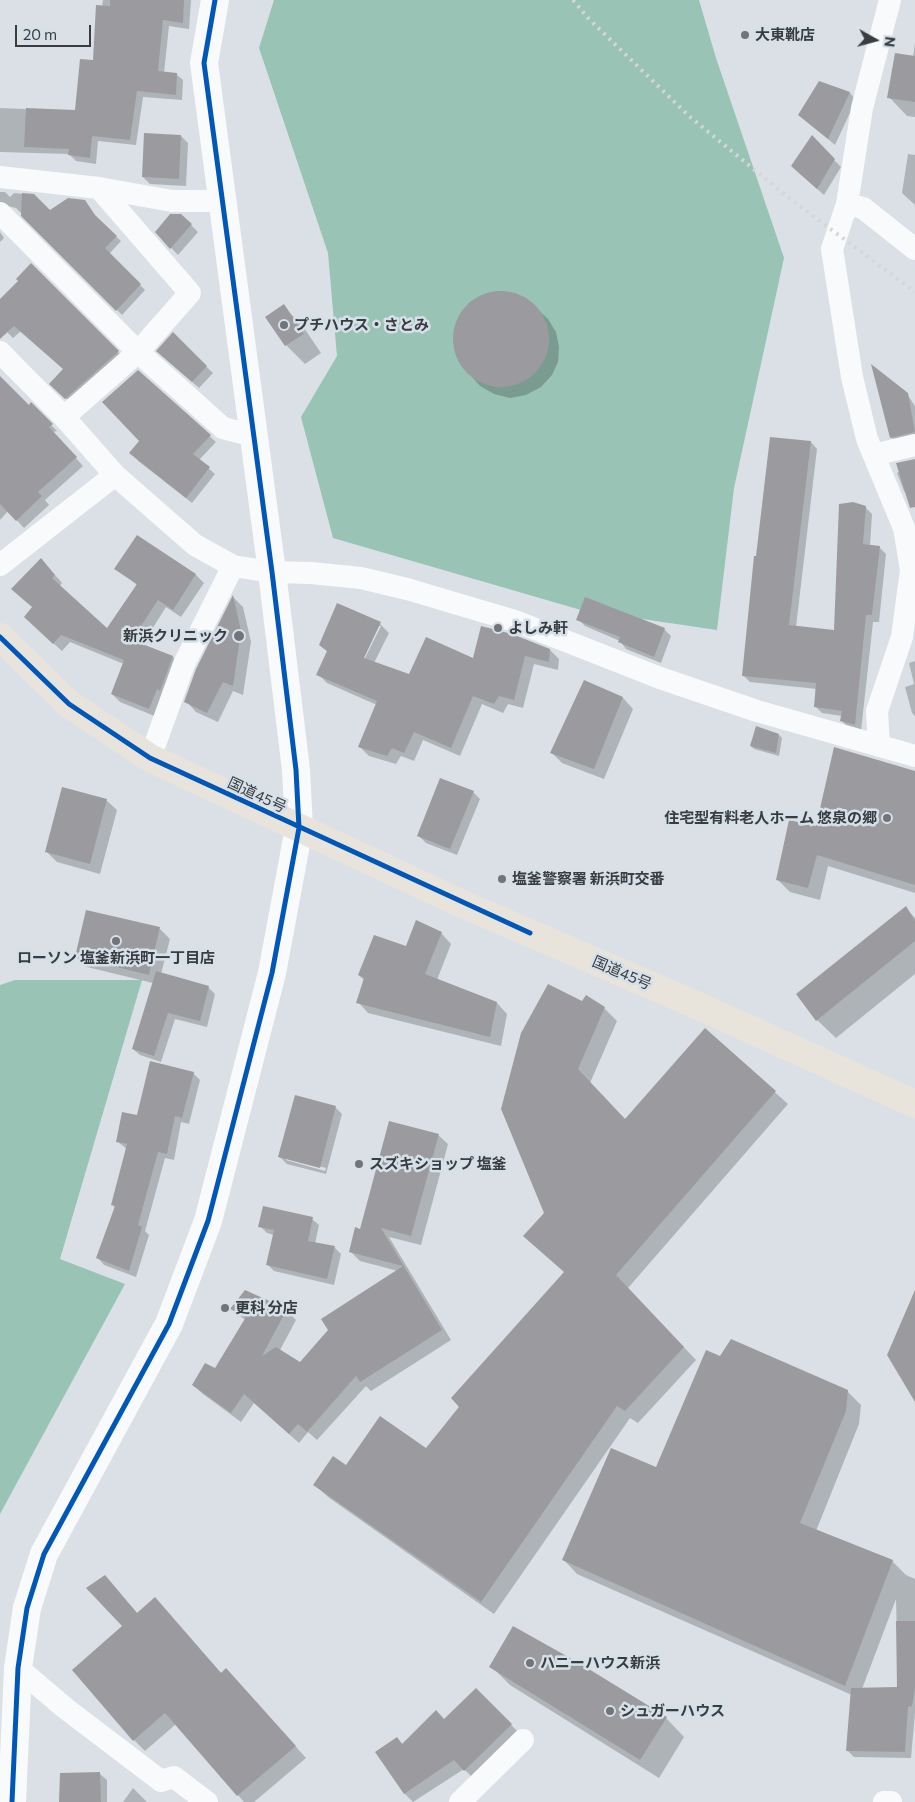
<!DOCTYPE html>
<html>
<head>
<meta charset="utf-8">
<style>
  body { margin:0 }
  #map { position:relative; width:915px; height:1802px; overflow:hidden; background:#dae0e5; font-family:Commissioner,sans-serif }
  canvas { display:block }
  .north { position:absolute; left:850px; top:15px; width:50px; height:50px; -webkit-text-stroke:4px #d6e0e9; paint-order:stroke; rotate:97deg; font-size:14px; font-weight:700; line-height:20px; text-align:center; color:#393c40 }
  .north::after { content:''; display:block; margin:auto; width:18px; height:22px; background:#393c40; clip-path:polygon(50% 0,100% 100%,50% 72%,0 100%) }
  .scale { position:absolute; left:15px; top:25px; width:76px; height:22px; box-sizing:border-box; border:2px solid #393c40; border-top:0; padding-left:6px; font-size:15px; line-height:18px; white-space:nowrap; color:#393c40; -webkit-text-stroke:4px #d6e0e9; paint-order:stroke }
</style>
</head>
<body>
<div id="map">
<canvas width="915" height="1802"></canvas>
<div class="north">N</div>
<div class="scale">20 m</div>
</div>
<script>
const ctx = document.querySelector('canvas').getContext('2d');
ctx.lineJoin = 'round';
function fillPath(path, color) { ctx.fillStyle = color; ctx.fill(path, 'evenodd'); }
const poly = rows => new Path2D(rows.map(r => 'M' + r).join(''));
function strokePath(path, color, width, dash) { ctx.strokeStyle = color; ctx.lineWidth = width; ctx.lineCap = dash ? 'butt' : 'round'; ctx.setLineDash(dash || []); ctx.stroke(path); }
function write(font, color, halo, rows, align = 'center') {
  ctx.font = font + ' Commissioner,"Noto Sans JP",sans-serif'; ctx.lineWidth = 5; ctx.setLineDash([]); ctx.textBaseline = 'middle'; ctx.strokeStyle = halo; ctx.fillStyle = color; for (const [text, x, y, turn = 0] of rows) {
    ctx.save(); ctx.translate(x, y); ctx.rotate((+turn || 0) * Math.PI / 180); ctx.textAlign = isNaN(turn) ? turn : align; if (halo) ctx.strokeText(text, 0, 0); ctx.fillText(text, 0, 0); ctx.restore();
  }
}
const forest = poly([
  [274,0,699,0,716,58,784,258,734,488,717,630,581,610,333,538,301,417,337,356,328,253,259,48],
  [15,980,142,980,60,1259,125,1284,0,1514,0,985]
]);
const shadow = poly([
  [103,0,191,0,189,29,169,26,164,73,176,74,183,80,182,100,143,97,136,145,98,141,96,164,76,161,69,154,0,152,0,108,76,111,94,62],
  [915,43,915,117,907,116,889,97,913,57],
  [819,83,850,93,856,100,835,145,799,115],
  [181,136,188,143,186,186,150,184,143,177],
  [812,137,841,167,824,195,799,173],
  [908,154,915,155,915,205,902,193],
  [0,192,5,192,10,197,14,193,34,195,50,211,85,201,99,221,121,241,109,254,145,290,122,315,16,208,3,205,0,206],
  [191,225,198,232,178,255,156,232],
  [0,232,4,238,0,242],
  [31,265,123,357,71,403,51,384,65,370,21,331,13,338,0,325,0,301,20,282],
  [497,291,512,293,526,298,548,319,556,332,559,347,558,362,552,375,541,387,526,395,510,398,494,394,480,386,459,362,454,346,454,330,460,314,470,302,482,295],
  [283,306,302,325,321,353,305,364,286,345,267,317],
  [173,334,213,373,199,388,165,358],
  [138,371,216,442,199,460,215,474,192,503,137,460,140,441],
  [0,377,29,407,31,404,57,431,53,432,83,466,45,500,49,505,24,528,8,511,0,520],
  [907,394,915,406,915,440,898,444,891,437],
  [811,442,817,449,796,627,835,631,865,507,872,514,870,546,879,547,886,554,879,622,873,622,861,731,848,727,841,720,842,716,822,713,815,706,817,689,750,682,743,675,757,558],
  [915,460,915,497,911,498,904,491,897,473],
  [137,537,196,575,204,583,181,617,166,607,142,645,173,657,181,665,157,717,120,702,112,694,124,664,70,642,62,651,33,625,33,608,49,568,62,583,59,587,108,630,137,585,116,569],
  [233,597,243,607,251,642,243,695,233,691,218,722,196,712,186,701],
  [578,619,664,629,671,636,661,663,626,649,620,641,585,626],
  [380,624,389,633,374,663,410,675,474,659,550,650,559,659,558,670,534,664,523,708,508,704,503,713,482,704,460,756,423,740,414,761,401,756,396,764,369,756,360,747,377,705,327,683,318,674,328,652,320,645],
  [378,626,381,626,362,664,360,663],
  [915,661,915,716,912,713,905,687,914,684,909,663],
  [584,682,623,698,633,709,604,779,562,763,552,753],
  [779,735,782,738,779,756,754,749,751,746],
  [915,773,915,893,828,866,820,900,790,892,778,880,817,828],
  [473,792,480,799,457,855,426,843,419,836],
  [106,800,117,810,100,874,57,862,47,852],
  [906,908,915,918,915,974,836,1038,817,1020],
  [159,928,170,939,161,974,208,987,215,994,207,1027,175,1019,161,1062,140,1055,133,1049,153,983,87,967,76,957],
  [441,933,451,944,437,980,497,1003,507,1014,501,1046,368,1013,358,1002,365,981,359,975,407,948],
  [583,1002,604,1008,617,1021,590,1083,626,1120,705,1030,788,1104,628,1288,696,1360,638,1423,630,1418,494,1614,328,1497,315,1484,346,1466,426,1449,565,1272,546,1213],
  [193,1073,200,1080,189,1124,181,1122,174,1160,165,1158,145,1231,149,1235,136,1277,104,1265,98,1258,115,1208,112,1204,127,1149,118,1142,138,1116],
  [335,1107,342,1114,326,1174,287,1164,280,1157],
  [286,1158,326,1168,325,1171,286,1160],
  [438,1135,448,1144,421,1245,389,1237,451,1340,371,1391,366,1386,317,1440,308,1432,299,1443,254,1403,241,1422,203,1394,193,1385,215,1370,245,1320,232,1309,286,1310,296,1320,280,1350,301,1363,398,1271,360,1261,350,1251,361,1230],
  [312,1219,319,1225,315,1244,335,1248,341,1254,334,1285,274,1271,267,1264,274,1235,267,1233,260,1226],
  [721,1358,847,1391,861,1405,859,1424,816,1531,892,1561,906,1575,915,1579,915,1713,911,1758,854,1757,847,1750,852,1695,577,1574,564,1560,657,1469],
  [896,1599,898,1682,904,1688,862,1689],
  [105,1577,138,1614,155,1599,222,1674,238,1682,306,1758,254,1802,244,1802,176,1724,145,1751,134,1740,124,1627],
  [491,1666,666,1718,684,1737,659,1778,510,1685],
  [476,1689,520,1734,474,1779,464,1769,413,1802,405,1794,377,1752,397,1738,403,1745,445,1720],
  [100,1774,107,1780,107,1802,61,1802],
  [133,1788,147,1802,123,1802]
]);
const building = poly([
  [110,0,184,0,183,23,163,20,158,71,177,73,176,95,137,91,130,140,92,136,90,158,68,155,69,149,24,147,26,108,75,110,80,59,93,60,96,5,110,6],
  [895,53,915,56,915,102,887,98],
  [819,81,850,92,828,139,798,115],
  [144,133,181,135,179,179,142,177],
  [812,135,835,159,817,189,791,166],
  [22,193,34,194,50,210,68,198,85,200,95,215,117,236,105,248,141,284,116,311,21,216],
  [170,214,181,214,192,224,170,249,155,232],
  [31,263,119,351,65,399,49,384,63,369,14,326,0,339,0,299,18,281,16,279],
  '453 339a48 48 0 1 1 96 0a48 48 0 1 1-96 0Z',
  [284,304,304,334,285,346,265,317],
  [173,332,207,366,192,382,156,351],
  [871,364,908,393,915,432,890,438],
  [138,370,211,435,193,454,210,467,186,498,129,453,139,441,102,402],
  [0,376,29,405,31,402,53,424,49,427,77,457,38,492,42,496,16,521,0,504],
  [770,437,811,441,789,625,834,630,839,504,853,502,866,506,863,544,880,546,872,615,866,615,855,725,840,721,842,711,814,707,816,683,742,676,754,556,756,556],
  [915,459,915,507,910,508,896,463],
  [137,535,196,574,173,610,158,600,132,640,173,656,160,691,157,689,149,709,111,694,124,660,61,635,53,644,24,617,32,607,11,589,41,558,55,575,52,578,107,628,137,584,114,569],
  [233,595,241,631,233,686,223,682,207,713,184,702,196,669],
  [585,597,665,628,654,657,618,642,620,637,576,620],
  [337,603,381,622,364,658,409,674,426,637,473,658,481,626,512,634,550,649,549,662,525,656,514,700,499,696,494,704,473,696,451,748,414,732,404,753,392,748,387,756,358,747,377,701,316,675,327,651,319,645],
  [584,680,623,697,594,769,550,753],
  [756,726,779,734,776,753,750,746],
  [834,747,915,771,915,885,817,855,808,888,776,880,789,820,816,826],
  [440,778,474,791,450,849,417,836],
  [62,787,107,799,90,864,45,852],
  [906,906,915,921,915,941,816,1021,796,994],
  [86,910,160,927,149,975,75,957],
  [416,920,442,932,425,974,497,1002,490,1037,356,1003,364,978,358,975,374,935,406,946],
  [156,971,209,986,200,1021,168,1013,154,1056,132,1049],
  [548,984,582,1001,586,995,605,1007,578,1069,625,1119,705,1028,776,1091,616,1275,684,1347,625,1411,617,1406,481,1602,313,1485,333,1456,346,1465,380,1416,426,1448,459,1407,451,1398,564,1272,523,1236,544,1213,501,1109,521,1033],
  [150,1061,194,1072,182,1118,175,1116,167,1154,158,1152,138,1225,142,1227,129,1271,96,1258,115,1206,111,1205,127,1144,116,1142,122,1112,137,1115],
  [295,1095,336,1106,320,1168,278,1157],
  [389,1121,439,1134,411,1236,381,1228,442,1330,360,1382,356,1376,307,1432,298,1424,289,1434,244,1394,231,1413,192,1385,205,1363,215,1368,246,1317,230,1309,245,1290,287,1309,262,1356,276,1347,300,1362,328,1330,321,1319,403,1266,349,1252,355,1227,360,1229],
  [263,1206,313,1217,308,1241,335,1246,327,1279,266,1265,274,1230,258,1227],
  [915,1290,915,1402,887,1355],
  [731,1339,848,1390,846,1411,800,1523,893,1560,845,1686,562,1560,611,1448,656,1467,706,1350,720,1356],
  [105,1575,137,1613,155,1597,221,1673,226,1668,296,1746,237,1796,165,1713,133,1741,72,1670,122,1626,86,1588],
  [896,1621,915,1621,915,1688,912,1706,908,1707,905,1752,846,1751,851,1688,897,1687],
  [513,1626,579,1663,667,1717,640,1760,489,1667],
  [476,1688,512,1724,464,1771,454,1760,404,1794,375,1752,397,1737,402,1744,436,1710,444,1719],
  [100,1772,101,1802,59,1802,60,1773]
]);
const street = poly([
  [0,177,99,188,172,201,223,201],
  [847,204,863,208,915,249],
  [0,213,138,352,223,428,254,436],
  [0,352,64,417,115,475,195,545,233,566,272,572,311,573,361,578,407,589,515,621,660,678,757,711,915,756],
  [64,417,138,352,190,293,99,188],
  [874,455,915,445],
  [0,565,115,475],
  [879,746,877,711,902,637,911,570,904,528,867,439,852,377,832,249,847,204,862,108,890,0],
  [150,758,184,664,233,566],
  [18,1668,65,1708,161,1781,174,1777,207,1802],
  [460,1802,523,1740],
  [884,1802,891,1802]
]);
const secondary = poly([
  [12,1802,18,1668,27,1608,44,1554,169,1324,208,1221,272,973,299,828,296,770,272,572,204,63,215,0]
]);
const highway = poly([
  [0,637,69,704,150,758,458,902,694,1004,915,1104]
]);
const rail = poly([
  [573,0,588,18,690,117,789,198,915,292]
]);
const cycleway = poly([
  [0,637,69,704,150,758,530,933],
  [12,1802,18,1668,27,1608,44,1554,169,1324,208,1221,272,973,299,828,296,770,272,572,204,63,215,0]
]);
const markers = [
  [745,35,5,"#71757a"],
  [284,325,5,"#71757a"],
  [498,628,5,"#71757a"],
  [239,636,6,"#71757a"],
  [887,818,5,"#71757a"],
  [502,879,5,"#71757a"],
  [116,941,5,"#71757a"],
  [359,1164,5,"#71757a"],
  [225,1308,5,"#71757a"],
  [530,1663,5,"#71757a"],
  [610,1711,5,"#71757a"]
];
const poiNames = [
  ["大東靴店",755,35],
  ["プチハウス・さとみ",294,325],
  ["よしみ軒",508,628],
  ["新浜クリニック",228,636,"right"],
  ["住宅型有料老人ホーム 悠泉の郷",877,818,"right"],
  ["塩釜警察署 新浜町交番",512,879],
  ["ローソン 塩釜新浜町一丁目店",116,958,"center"],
  ["スズキショップ 塩釜",369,1164],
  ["更科 分店",235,1308],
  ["ハニーハウス新浜",540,1663],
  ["シュガーハウス",620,1711]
];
const streetNames = [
  ["国道45号",257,795,25],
  ["国道45号",622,973,23]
];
fillPath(forest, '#99c3b4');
fillPath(shadow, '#0003');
fillPath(building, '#9b9b9f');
strokePath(street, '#f9fafb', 22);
strokePath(secondary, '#f9fafb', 28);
strokePath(highway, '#e8e4dc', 28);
strokePath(rail, '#d5d7d7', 4, [2.5, 5]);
strokePath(cycleway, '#0057b8', 5);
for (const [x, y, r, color] of markers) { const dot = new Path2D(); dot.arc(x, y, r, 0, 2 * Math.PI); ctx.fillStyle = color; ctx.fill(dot); strokePath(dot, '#d6e0e9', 2); }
write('bold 15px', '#393c40', '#d6e0e9', poiNames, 'left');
write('15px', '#393c40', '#d6e0e9', streetNames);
</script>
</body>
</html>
